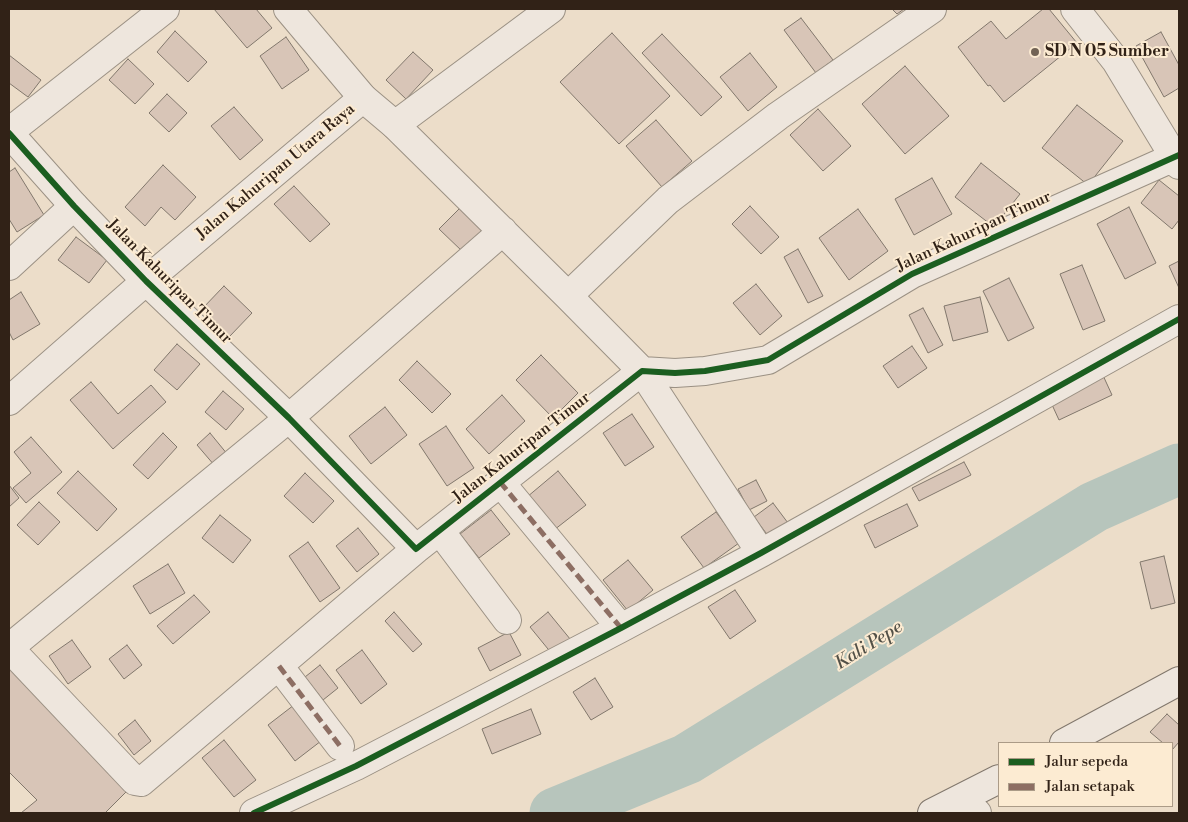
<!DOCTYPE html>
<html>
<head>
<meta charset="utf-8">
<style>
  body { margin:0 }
  #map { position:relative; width:1188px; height:822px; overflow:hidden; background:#ecddc9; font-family:"Libre Bodoni",serif }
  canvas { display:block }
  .frame { position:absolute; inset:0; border:10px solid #312217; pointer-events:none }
  .legend { position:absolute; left:998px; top:742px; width:175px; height:65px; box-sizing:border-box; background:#fcebd2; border:1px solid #ab9b87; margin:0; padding:6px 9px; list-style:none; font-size:15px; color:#312217 }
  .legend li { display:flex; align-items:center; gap:10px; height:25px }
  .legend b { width:25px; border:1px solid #ab9b87 }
</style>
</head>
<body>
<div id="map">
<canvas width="1188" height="822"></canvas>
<div class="frame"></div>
<ul class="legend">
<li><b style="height:6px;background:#1b5e20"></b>Jalur sepeda</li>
<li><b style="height:6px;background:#8d6e63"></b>Jalan setapak</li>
</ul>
</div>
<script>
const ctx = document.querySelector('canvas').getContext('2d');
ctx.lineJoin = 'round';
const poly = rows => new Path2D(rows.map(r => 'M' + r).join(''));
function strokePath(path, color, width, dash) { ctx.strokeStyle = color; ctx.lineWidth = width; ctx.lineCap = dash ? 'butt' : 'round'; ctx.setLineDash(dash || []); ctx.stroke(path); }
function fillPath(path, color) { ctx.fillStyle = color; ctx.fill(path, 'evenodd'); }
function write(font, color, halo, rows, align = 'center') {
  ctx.font = font + ' "Libre Bodoni",serif'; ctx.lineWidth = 4; ctx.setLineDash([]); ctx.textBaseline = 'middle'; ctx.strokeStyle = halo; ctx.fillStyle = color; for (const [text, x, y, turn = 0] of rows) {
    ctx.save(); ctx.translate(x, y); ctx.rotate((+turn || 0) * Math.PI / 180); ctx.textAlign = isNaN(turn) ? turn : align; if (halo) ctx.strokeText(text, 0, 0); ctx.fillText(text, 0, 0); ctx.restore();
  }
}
const river = poly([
  [555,813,687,759,1094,507,1179,469]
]);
const building = poly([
  [214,9,256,9,272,28,247,48,214,9],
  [892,9,904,9,897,14,892,9],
  [1043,9,1049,9,1077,43,1004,102,990,85,988,86,958,47,991,21,1006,39,1043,9],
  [801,18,833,60,816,73,784,30,801,18],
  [175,31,207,62,188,82,157,52,175,31],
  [1161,32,1179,65,1179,88,1164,97,1136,46,1161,32],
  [612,33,670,96,619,144,560,82,612,33],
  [662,34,722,97,701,116,642,53,662,34],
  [286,37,309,70,282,89,260,56,286,37],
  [413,52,433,70,406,99,386,80,413,52],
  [750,53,777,87,748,111,720,77,750,53],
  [9,55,41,80,28,97,9,83,9,55],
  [128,59,154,84,135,104,109,80,128,59],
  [905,66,949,116,905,154,862,104,905,66],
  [167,94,187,113,169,132,149,113,167,94],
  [1077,105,1123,141,1088,185,1042,148,1077,105],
  [234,107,263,140,240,160,211,126,234,107],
  [818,109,851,146,823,171,790,135,818,109],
  [656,120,692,161,662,187,626,146,656,120],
  [981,163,1020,194,994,227,955,197,981,163],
  [163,165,196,197,175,220,161,207,145,226,125,207,163,165],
  [15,168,44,215,17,232,9,219,9,172,15,168],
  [932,178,952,214,914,235,895,199,932,178],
  [1159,180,1179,196,1179,220,1172,229,1141,203,1159,180],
  [294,186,330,224,310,242,274,204,294,186],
  [462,206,485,228,463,252,439,229,462,206],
  [750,206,779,237,761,254,732,224,750,206],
  [1129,207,1156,263,1125,279,1097,224,1129,207],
  [858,209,888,251,849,280,819,238,858,209],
  [76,237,107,260,89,283,58,260,76,237],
  [798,249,823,296,808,303,784,257,798,249],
  [1179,261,1179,288,1169,266,1179,261],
  [1082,265,1105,321,1083,330,1060,274,1082,265],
  [1009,278,1034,328,1008,341,983,291,1009,278],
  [756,284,782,316,760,335,733,303,756,284],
  [224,286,252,313,230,336,202,309,224,286],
  [21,292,40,324,13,340,9,332,9,300,21,292],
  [980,297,988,332,953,341,944,306,980,297],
  [923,308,943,345,928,353,909,315,923,308],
  [177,344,200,364,177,390,154,370,177,344],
  [912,346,927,368,898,388,883,366,912,346],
  [541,355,578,393,553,418,516,380,541,355],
  [417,361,451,394,432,413,399,380,417,361],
  [1101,371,1112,395,1059,420,1048,396,1101,371],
  [91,382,118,414,151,385,166,402,113,449,70,400,91,382],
  [223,391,244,409,226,430,205,412,223,391],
  [502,395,525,421,489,454,466,429,502,395],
  [385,407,407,435,371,464,349,436,385,407],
  [632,414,654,447,625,466,603,433,632,414],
  [446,426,474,468,447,486,419,444,446,426],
  [163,433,177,447,148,479,133,465,163,433],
  [210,433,228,455,215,466,197,445,210,433],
  [31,437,62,472,26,503,13,488,31,473,14,452,31,437],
  [964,462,971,475,919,501,912,488,964,462],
  [78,471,117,509,97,531,57,493,78,471],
  [558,471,586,505,554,530,527,497,558,471],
  [305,473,334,501,313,523,284,496,305,473],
  [756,480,767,501,749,510,738,489,756,480],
  [9,485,19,498,9,507,9,485],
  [39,502,60,522,38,545,17,525,39,502],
  [773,503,791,527,772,541,754,517,773,503],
  [907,504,918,526,875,548,864,525,907,504],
  [491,510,510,534,479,558,460,534,491,510],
  [716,512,739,543,704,568,681,537,716,512],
  [220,515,251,540,233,563,202,538,220,515],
  [358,528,379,554,357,572,336,546,358,528],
  [308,542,340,588,320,602,289,556,308,542],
  [1164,556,1175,603,1151,609,1140,562,1164,556],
  [628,560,653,590,628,611,603,580,628,560],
  [168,564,185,593,150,614,133,586,168,564],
  [735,590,756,621,730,639,708,607,735,590],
  [194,595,210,612,173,644,157,626,194,595],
  [394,612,422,644,413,652,385,621,394,612],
  [548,612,575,645,557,660,530,627,548,612],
  [509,632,521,655,490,671,478,648,509,632],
  [72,640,91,667,68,684,49,656,72,640],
  [127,645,142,665,124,679,109,659,127,645],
  [362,650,387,684,361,704,336,670,362,650],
  [320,665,338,688,323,700,305,677,320,665],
  [9,668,129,789,105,813,21,813,37,800,9,772,9,668],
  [595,678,613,707,591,720,573,692,595,678],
  [294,705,321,741,295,761,268,725,294,705],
  [531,709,541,734,492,754,482,729,531,709],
  [1167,714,1179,725,1179,742,1172,750,1172,743,1163,743,1150,732,1167,714],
  [135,720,151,741,134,755,118,734,135,720],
  [224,740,256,780,234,797,202,758,224,740]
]);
const minor = poly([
  [288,9,363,98],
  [1075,9,1116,61,1179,165],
  [395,125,568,296,642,371,761,553],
  [9,132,165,9],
  [9,266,74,206],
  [568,296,668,200,778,116,932,9],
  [9,401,146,281,289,418,416,549,642,371,675,373,705,371,768,360,912,274,1179,155],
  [500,482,621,628],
  [440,531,507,620],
  [9,648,289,418,503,231],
  [9,648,135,781,141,782,416,549],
  [279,666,340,746],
  [963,798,977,813],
  [254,813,356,766,621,628,761,553,1179,319]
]);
const tertiary = poly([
  [9,133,74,206,146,281,363,98,395,125,551,9]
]);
const secondary = poly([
  [1064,743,1179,681],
  [932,813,999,779]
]);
const quiet = poly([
  [500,482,621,628],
  [279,666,340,746]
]);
const cycleway = poly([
  [9,133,74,206,146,281,289,418,416,549,642,371,675,373,705,371,768,360,912,274,1179,155],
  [254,813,356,766,621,628,761,553,1179,319]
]);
const markers = [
  [1035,52,5,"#726355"]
];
const poiNames = [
  ["SD N 05 Sumber",1045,52]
];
const streetNames = [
  ["Jalan Kahuripan Utara Raya",276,172,-40],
  ["Jalan Kahuripan Timur",974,232,-25],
  ["Jalan Kahuripan Timur",169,282,45],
  ["Jalan Kahuripan Timur",522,448,-38]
];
const waterNames = [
  ["Kali Pepe",869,646,-32]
];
strokePath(river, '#b7c5bc', 51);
fillPath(building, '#d8c5b7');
strokePath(building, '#81776c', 1);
strokePath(minor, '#9b9184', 30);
strokePath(tertiary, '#9b9184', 30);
strokePath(secondary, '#81776c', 30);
strokePath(minor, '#eee6dd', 28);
strokePath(tertiary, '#eee6dd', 28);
strokePath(secondary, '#eee6dd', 28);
strokePath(quiet, '#8d6e63', 5, [10, 5]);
strokePath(cycleway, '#1b5e20', 6);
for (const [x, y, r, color] of markers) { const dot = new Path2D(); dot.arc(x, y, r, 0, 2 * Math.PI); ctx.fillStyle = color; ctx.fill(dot); strokePath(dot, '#fcebd2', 2); }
write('bold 16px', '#312217', '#fcebd2', poiNames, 'left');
write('16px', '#312217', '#fcebd2', streetNames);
write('italic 18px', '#525047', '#fcebd2', waterNames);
</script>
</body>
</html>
